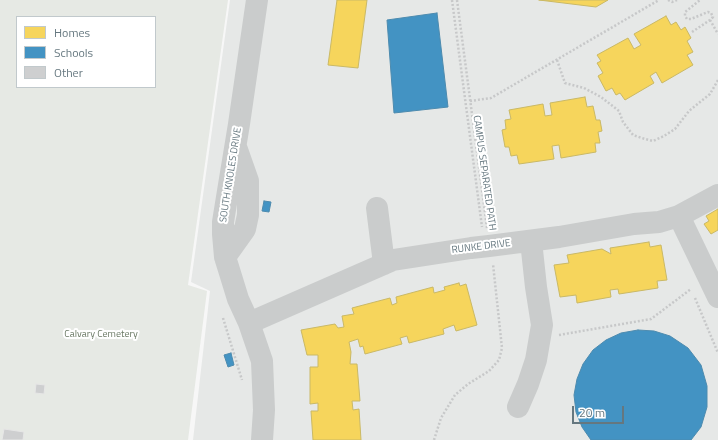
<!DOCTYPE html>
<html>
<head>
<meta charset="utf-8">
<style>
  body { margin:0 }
  #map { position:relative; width:718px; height:440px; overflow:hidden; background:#f7f7f7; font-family:"Titillium Web",sans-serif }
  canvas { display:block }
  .legend { position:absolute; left:16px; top:16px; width:140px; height:72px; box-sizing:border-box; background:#fff; border:1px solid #c1c9cc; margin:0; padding:5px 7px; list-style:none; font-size:12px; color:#65777f }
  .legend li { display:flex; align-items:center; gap:8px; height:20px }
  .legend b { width:20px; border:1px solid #c1c9cc }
  .scale { position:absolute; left:572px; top:406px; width:52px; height:18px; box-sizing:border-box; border:2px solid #65777f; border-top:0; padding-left:5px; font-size:12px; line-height:14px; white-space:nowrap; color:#65777f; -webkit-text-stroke:3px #fff; paint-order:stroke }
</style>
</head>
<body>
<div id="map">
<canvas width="718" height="440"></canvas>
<ul class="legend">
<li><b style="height:11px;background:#f6d55c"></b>Homes</li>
<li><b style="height:11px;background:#4393c3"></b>Schools</li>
<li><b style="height:11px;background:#cecfd0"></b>Other</li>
</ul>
<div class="scale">20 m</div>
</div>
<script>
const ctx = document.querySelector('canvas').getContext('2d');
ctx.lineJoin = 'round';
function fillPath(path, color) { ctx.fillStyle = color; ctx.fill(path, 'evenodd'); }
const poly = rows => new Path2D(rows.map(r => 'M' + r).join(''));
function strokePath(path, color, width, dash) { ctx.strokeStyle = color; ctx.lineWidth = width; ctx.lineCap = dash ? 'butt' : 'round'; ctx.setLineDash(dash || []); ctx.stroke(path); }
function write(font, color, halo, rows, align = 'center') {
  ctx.font = font + ' "Titillium Web",sans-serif'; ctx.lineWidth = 4; ctx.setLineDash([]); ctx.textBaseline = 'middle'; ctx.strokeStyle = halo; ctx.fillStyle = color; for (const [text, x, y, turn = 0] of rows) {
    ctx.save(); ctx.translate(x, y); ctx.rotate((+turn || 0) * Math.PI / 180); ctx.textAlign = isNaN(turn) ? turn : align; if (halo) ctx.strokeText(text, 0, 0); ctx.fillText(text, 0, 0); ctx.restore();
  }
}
const built = poly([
  [230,0,718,0,718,440,193,440,210,291,191,282]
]);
const green = poly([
  [0,0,228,0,188,285,207,291,188,440,0,440],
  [17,17,155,17,155,87,17,87]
]);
const homes = poly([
  [337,0,367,0,358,68,328,65,337,0],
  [539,0,608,0,596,7,539,0],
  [666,16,671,25,676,22,681,30,685,27,691,38,687,41,693,52,687,55,693,65,662,83,656,72,650,76,654,83,625,100,620,93,616,95,612,88,606,91,598,76,603,73,597,63,601,61,597,55,628,38,634,49,641,45,634,34,666,16],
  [585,97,587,107,593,106,596,120,600,120,602,131,598,132,600,143,595,143,596,152,561,158,559,145,552,146,554,159,519,164,517,155,511,156,509,147,505,147,502,130,506,129,505,120,511,119,509,110,543,104,545,116,552,115,550,103,585,97],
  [718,209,718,230,711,234,704,224,709,221,706,216,718,209],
  [649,242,650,247,661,245,667,280,657,281,658,288,619,294,618,289,610,290,611,297,577,303,576,295,560,297,554,265,569,263,567,255,602,249,611,254,610,248,649,242],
  [459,283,460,286,466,284,477,325,456,331,454,325,443,329,444,334,409,343,407,336,400,338,402,344,365,354,363,346,360,347,358,339,349,342,351,352,350,364,357,364,360,401,352,401,353,410,359,409,361,440,313,440,311,411,318,411,318,403,310,404,310,367,318,367,318,355,307,355,301,330,335,324,338,328,344,327,342,316,354,314,352,308,390,298,392,305,397,303,396,297,433,287,434,293,445,290,444,287,459,283]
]);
const schools = poly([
  [437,13,448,107,394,113,387,20,437,13],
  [264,201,271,202,269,212,262,211,264,201],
  [638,330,654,331,670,336,688,348,701,365,707,386,707,407,701,427,691,440,591,440,582,427,576,412,574,395,577,379,583,364,593,350,606,340,621,333,638,330],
  [231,353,234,365,228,367,224,355,231,353]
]);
const building = poly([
  [36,384,45,385,44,394,35,393,36,384],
  [4,429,24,432,23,440,2,440,4,429]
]);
const path = poly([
  [452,0,482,227],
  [457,0,487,228],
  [668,0,672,2,677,0],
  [710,20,718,34],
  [692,32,710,20,713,17,711,13,708,12,691,19,687,19,685,16,685,12,700,0],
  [557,60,565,83,584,88,601,97,619,111,623,122,633,135,645,139,653,141,664,136,675,129,689,111,710,94,718,80],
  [470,101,491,98,659,0],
  [695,298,718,353],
  [223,318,242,380],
  [559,335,651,319,691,289],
  [434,440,441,418,455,395,468,384,489,371,499,360,502,348,493,264]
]);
const minor = poly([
  [257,0,239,124,228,191,223,222,223,234,225,257,230,273,238,299,249,323,262,361,264,410,262,440],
  [377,208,384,264],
  [679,216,718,297],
  [225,257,245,229,248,215,248,181,236,147],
  [249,323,393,260,471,248,489,246,559,237,634,224,659,222,679,216,718,195],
  [518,407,528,384,536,360,542,325,536,287,531,241]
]);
const streetNames = [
  ["CAMPUS SEPARATED PATH",484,173,82],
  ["SOUTH KNOLES DRIVE",231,175,-81],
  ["RUNKE DRIVE",481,247,-7]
];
const parkNames = [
  ["Calvary Cemetery",101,335]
];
fillPath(built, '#e6e8e7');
fillPath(green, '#e6e9e4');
fillPath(homes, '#f6d55c');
strokePath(homes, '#cab966', 1);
fillPath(schools, '#4393c3');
strokePath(schools, '#4d8baf', 1);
fillPath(building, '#cecfd0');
strokePath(building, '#e6e6e6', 1);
strokePath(path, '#c7c8c9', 2.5, [2, 2]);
strokePath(minor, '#cacccc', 22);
write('10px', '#65777f', '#fff', streetNames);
write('10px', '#697863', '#fff', parkNames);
</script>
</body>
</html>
